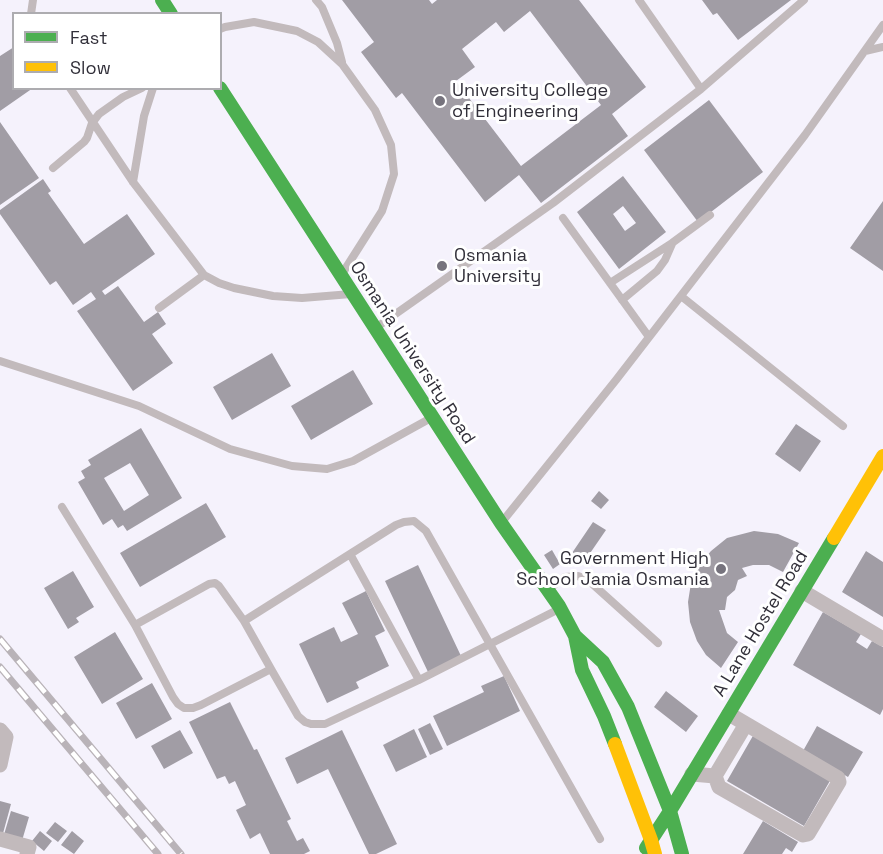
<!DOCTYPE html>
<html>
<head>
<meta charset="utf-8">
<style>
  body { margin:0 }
  #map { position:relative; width:883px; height:854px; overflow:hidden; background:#f5f2fc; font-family:"Space Grotesk",sans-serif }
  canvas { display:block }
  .legend { position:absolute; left:12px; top:12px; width:210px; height:78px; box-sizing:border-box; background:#fff; border:2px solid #adacb0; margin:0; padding:8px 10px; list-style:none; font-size:18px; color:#312f39 }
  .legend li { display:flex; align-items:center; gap:12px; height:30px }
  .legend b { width:30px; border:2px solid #adacb0 }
</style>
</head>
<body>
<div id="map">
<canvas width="883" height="854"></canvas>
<ul class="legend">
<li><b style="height:8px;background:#4caf50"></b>Fast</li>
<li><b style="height:8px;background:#ffc107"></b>Slow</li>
</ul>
</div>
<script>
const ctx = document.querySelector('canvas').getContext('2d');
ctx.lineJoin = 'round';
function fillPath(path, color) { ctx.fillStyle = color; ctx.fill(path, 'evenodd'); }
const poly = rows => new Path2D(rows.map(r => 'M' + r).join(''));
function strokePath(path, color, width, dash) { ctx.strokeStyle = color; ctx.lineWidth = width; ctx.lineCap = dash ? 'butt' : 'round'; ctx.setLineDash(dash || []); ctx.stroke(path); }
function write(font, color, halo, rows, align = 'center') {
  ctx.font = font + ' "Space Grotesk",sans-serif'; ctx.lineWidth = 6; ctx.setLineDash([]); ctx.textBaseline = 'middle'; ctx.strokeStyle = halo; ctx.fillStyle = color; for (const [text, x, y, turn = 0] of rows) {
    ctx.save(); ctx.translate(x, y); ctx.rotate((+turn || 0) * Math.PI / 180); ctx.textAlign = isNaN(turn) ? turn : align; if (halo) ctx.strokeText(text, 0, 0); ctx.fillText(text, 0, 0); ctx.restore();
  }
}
const building = poly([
  [342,0,429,0,432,4,437,0,579,0,646,87,612,114,628,136,541,203,519,175,485,202,402,93,396,98,361,52,374,42],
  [530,11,601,105,521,166,456,81,475,67,462,49,496,22,504,32],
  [702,0,791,0,738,40,717,13,713,15],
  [14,47,14,88,33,88,0,111,0,56],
  [709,100,763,172,698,222,644,150],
  [0,122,39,178,0,205],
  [623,176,666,232,619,269,577,212],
  [623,206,636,223,625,231,613,214],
  [43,179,51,191,48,193,84,244,127,214,155,254,102,291,105,295,118,286,144,322,158,312,166,324,152,334,173,363,133,391,77,311,96,299,91,292,73,305,56,281,50,285,0,214,0,210],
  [883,201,883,271,850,248],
  [272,353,291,386,232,420,213,387],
  [353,370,373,404,311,440,291,406],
  [796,424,821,441,800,472,775,454],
  [141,428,182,498,127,531,123,525,118,528,112,519,103,525,78,482,85,478,81,471,91,465,88,460],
  [130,463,149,495,124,511,104,478],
  [599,491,609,500,601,509,591,501],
  [206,503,226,537,140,587,120,553],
  [593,522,606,530,584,562,572,553],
  [754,531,778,534,799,543,783,572,769,565,753,565,742,568,747,576,738,580,735,590,727,597,725,610,719,610,727,633,738,642,721,668,706,655,697,641,690,622,688,602,691,583,699,565,711,551,727,538],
  [552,550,560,564,553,569,544,555],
  [866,551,883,562,883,617,842,592],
  [418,565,461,656,428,672,385,581],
  [73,571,94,607,76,618,79,622,68,629,44,588],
  [366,591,385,631,375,636,389,666,356,682,359,688,327,703,299,644,334,627,341,642,358,634,342,603],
  [823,612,861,634,856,642,867,649,872,641,883,647,883,709,880,715,793,665],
  [115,632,143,679,102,704,74,657],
  [504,676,520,711,447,746,433,716,484,692,481,686],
  [152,683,172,719,136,739,116,703],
  [666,691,698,716,686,732,654,707],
  [230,702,254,750,257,749,291,819,287,821,297,841,303,838,310,851,304,854,270,854,260,833,250,839,236,810,246,805,235,781,229,784,225,776,217,779,189,722],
  [430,723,443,749,430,755,418,729],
  [817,726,863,752,848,777,803,751],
  [414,729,427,757,396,772,383,745],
  [180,730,193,753,164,769,151,746],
  [342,730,397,844,376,854,369,854,328,769,297,784,285,758],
  [754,734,831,779,804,826,727,781],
  [0,801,11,804,2,837,0,836],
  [11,811,29,817,21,844,3,838],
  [763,821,798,842,792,852,786,848,782,854,743,854],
  [55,822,67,831,58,842,46,833],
  [40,831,52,841,44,851,32,841],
  [72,831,84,841,74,854,61,845]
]);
const lane = poly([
  [316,0,322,7,337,43,342,62],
  [639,0,701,89],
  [31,14,33,0],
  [220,29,225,27,254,22,297,31,318,42,342,64,375,110,391,145,394,174,382,211,342,274],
  [865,51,883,47],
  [70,88,133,182,204,275,219,283,234,288,273,296,302,298,351,294],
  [53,168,84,142,87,138,92,123,99,114,123,97,142,88],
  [133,182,144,116,153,88],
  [563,218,649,337],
  [610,283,672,243,710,215],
  [681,296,843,426],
  [622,300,657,271,665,260,672,244],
  [159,308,204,275],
  [377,327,553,203,701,89,804,0],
  [0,361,139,406,230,449,292,466,327,469,353,461,431,418],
  [62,507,135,625,173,697,178,704,184,708,193,708,201,705,271,669,298,716,305,722,311,724,325,724,419,680,559,609],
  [502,522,616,380,805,135,883,25],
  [350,554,419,680],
  [550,588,565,577,578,576,588,580,658,643],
  [244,621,396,525,404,522,414,521,426,531,600,839],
  [135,625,209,584,215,583,219,586,244,621,271,669]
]);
const street = poly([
  [802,591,883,639],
  [0,730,6,737,0,765],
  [692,774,715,776,719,787,803,835,808,834,839,782,838,778,729,714],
  [715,776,746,724],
  [0,839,29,847,27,854]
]);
const fast = poly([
  [162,0,171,14],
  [220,88,501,523,559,606,575,636,582,670,604,716,615,744],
  [575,636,603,662,628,707,670,811,682,854],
  [646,848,670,811,834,538]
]);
const slow = poly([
  [834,538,883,456],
  [615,744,651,840,655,854]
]);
const rail = poly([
  [0,639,181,854],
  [0,667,158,854]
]);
const markers = [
  [440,101,6,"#76737d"],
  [442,266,6,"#76737d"],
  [721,569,6,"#76737d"]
];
const poiNames = [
  ["University College",452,91],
  ["of Engineering",452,112],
  ["Osmania",454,256],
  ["University",454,277],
  ["Government High",709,559,"right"],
  ["School Jamia Osmania",709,580,"right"]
];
const streetNames = [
  ["Osmania University Road",412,353,57],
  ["A Lane Hostel Road",761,624,-59]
];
fillPath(building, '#a19da5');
strokePath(lane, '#c2babc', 8);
strokePath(street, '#c2babc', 15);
strokePath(fast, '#4caf50', 14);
strokePath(slow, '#ffc107', 14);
strokePath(rail, '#b9b3b8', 7);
strokePath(rail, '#fff', 4.5, [14]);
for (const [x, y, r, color] of markers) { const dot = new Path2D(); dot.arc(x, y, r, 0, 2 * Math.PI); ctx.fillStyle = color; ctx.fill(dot); strokePath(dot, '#fff', 2); }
write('18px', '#312f39', '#fff', poiNames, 'left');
write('18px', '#312f39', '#fff', streetNames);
</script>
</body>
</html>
